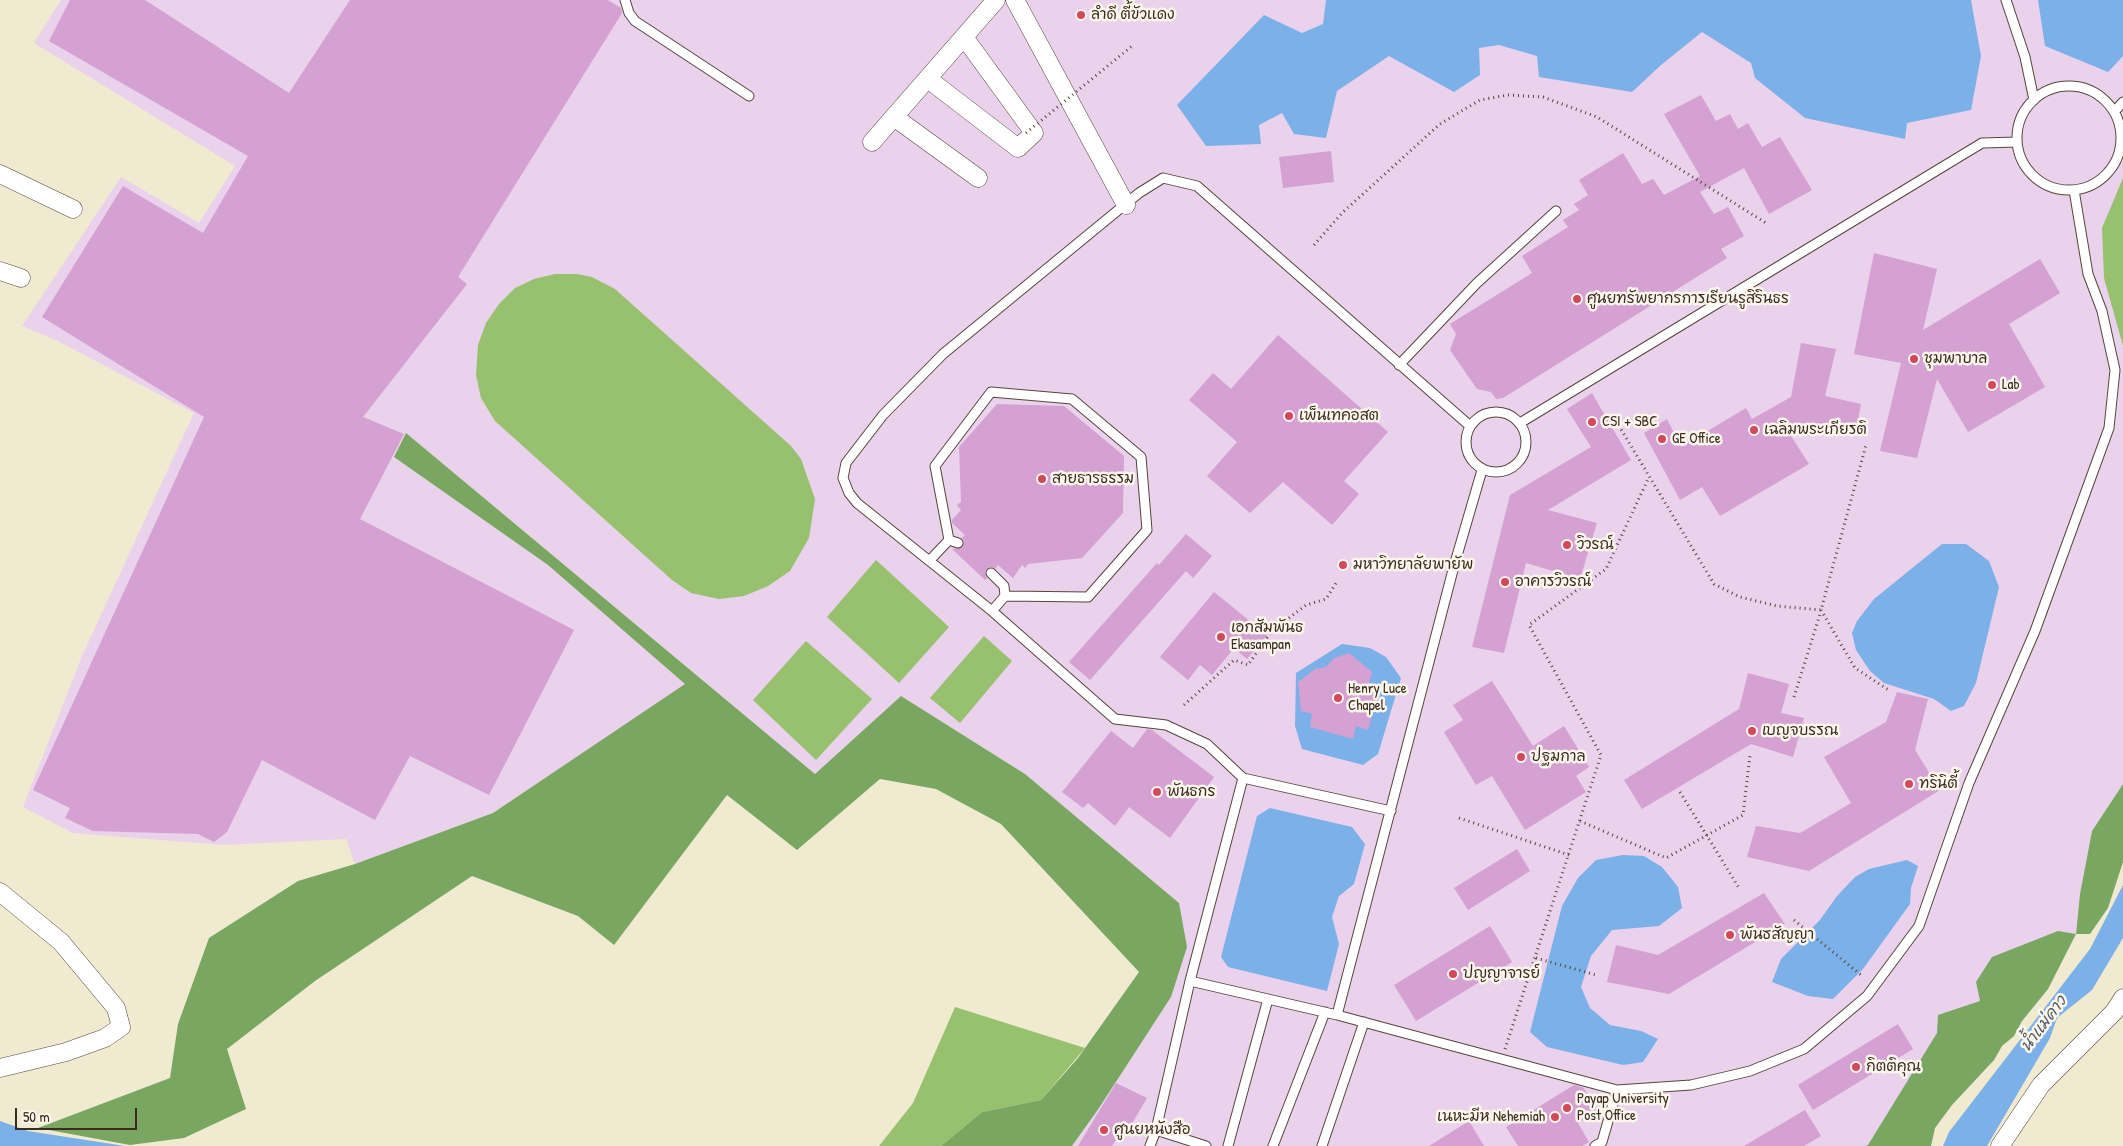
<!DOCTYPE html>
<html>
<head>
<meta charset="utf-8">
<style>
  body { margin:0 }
  #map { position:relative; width:2123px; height:1146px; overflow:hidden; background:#efead0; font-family:"Patrick Hand",sans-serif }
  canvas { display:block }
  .scale { position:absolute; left:15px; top:1108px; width:122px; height:22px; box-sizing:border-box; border:2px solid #3b2a1e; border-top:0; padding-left:6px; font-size:15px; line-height:18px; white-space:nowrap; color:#3b2a1e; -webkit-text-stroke:4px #fbf7ec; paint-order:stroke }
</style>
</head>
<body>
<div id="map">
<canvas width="2123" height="1146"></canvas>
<div class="scale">50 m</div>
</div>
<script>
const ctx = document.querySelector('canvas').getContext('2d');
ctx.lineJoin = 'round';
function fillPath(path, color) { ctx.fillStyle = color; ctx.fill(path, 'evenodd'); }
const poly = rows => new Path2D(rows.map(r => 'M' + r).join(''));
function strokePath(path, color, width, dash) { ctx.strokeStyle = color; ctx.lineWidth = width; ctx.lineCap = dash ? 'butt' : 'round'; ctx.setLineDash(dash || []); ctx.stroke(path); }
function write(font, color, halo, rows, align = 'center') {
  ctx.font = font + ' "Patrick Hand","Playpen Sans Thai",sans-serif'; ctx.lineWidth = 5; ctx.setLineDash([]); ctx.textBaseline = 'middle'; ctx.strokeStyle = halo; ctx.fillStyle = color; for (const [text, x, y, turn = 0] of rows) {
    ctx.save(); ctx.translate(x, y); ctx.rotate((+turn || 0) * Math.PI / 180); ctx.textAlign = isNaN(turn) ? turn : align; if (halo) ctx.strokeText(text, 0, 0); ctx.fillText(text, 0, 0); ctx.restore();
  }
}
const built = poly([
  [61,0,2123,0,2123,784,2092,831,2080,894,2076,934,2048,989,2022,1021,2014,1036,2002,1046,1994,1060,1952,1105,1935,1128,1930,1146,1072,1146,1099,1108,1171,997,1179,903,1025,774,901,696,815,774,406,433,394,457,548,565,686,684,493,813,355,864,346,839,224,845,73,833,23,807,82,656,194,413,58,341,22,326,121,177,199,223,235,166,34,43]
]);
const green = poly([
  [2123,178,2123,346,2104,278,2102,228],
  [555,274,577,274,592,277,615,289,791,446,801,459,815,499,809,538,790,571,768,586,744,596,719,599,691,593,672,580,495,421,481,398,476,375,478,345,486,323,499,304,515,288,534,279],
  [876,560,949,627,899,683,827,617],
  [984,636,1012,661,960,723,930,698],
  [806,641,872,699,816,760,753,700],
  [955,1007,1085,1048,1041,1100,982,1112,941,1146,879,1146,913,1103]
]);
const forest = poly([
  [406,433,815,774,901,696,1025,774,1179,903,1187,947,1171,997,1099,1108,1072,1146,941,1146,982,1112,1041,1100,1078,1058,1139,972,1001,824,936,789,880,779,797,850,727,795,614,945,578,916,472,876,315,981,227,1049,246,1109,184,1138,130,1145,38,1128,170,1078,178,1024,209,938,298,881,355,864,493,813,685,684,548,565,394,457],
  [2123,784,2123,862,2108,908,2090,934,2076,934,2048,989,2022,1021,2014,1036,2002,1046,1994,1060,1952,1105,1935,1128,1931,1146,1865,1146,1868,1145,1937,1033,1938,1015,1980,1001,1976,982,1992,957,2058,931,2076,934,2080,894,2092,831]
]);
const water = poly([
  [1326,0,1971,0,1981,56,1971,110,1907,123,1905,139,1805,118,1755,78,1751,63,1702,32,1661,65,1632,92,1539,77,1537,56,1499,45,1479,48,1480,75,1454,92,1389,56,1337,91,1326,138,1294,134,1282,113,1259,125,1261,144,1206,146,1177,105,1264,15,1302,33,1323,24],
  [2038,0,2123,0,2123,56,2108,72,2045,46],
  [1942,544,1966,544,1989,561,1999,587,1976,683,1964,706,1951,711,1934,699,1884,683,1870,671,1856,650,1852,633,1857,621,1874,599],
  [1342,644,1370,648,1386,657,1401,678,1378,754,1363,765,1302,749,1295,726,1296,673],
  [1270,808,1352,827,1365,844,1354,884,1339,896,1332,917,1339,944,1327,991,1228,967,1221,957,1257,816],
  [1623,855,1644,856,1662,867,1678,887,1682,908,1659,926,1612,930,1591,956,1581,987,1590,1008,1610,1025,1641,1031,1658,1039,1643,1062,1623,1065,1547,1047,1530,1032,1562,906,1578,878,1596,860],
  [1907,860,1918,866,1911,888,1910,904,1863,969,1833,999,1808,996,1772,982,1781,959,1820,920,1837,896,1855,877,1869,869],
  [2123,885,2123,938,2092,990,2057,1018,2050,1038,1987,1146,1943,1146,1949,1132,2090,949],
  [0,1121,28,1131,125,1146,0,1146]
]);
const building = poly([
  [70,0,145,0,289,93,350,0,608,0,621,8,622,13,458,277,467,284,363,417,404,434,360,519,574,630,489,795,410,756,375,820,262,760,227,832,214,842,198,834,93,831,65,818,70,808,33,790,204,417,42,317,123,186,203,233,248,156,49,41],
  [1701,95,1716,121,1730,114,1738,129,1748,123,1762,147,1780,137,1812,190,1769,214,1744,168,1700,192,1714,214,1728,207,1744,236,1721,249,1727,258,1503,398,1496,399,1491,392,1477,389,1450,350,1456,334,1450,324,1532,273,1522,256,1568,227,1563,220,1579,210,1574,204,1588,195,1579,180,1623,153,1642,184,1653,179,1664,195,1700,176,1664,114],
  [1331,151,1334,182,1283,188,1279,157],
  [1874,253,1937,269,1923,330,2040,259,2060,293,2009,324,2045,387,1968,432,1937,379,1917,458,1880,451,1901,363,1854,354],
  [1278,335,1388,432,1344,481,1359,494,1332,525,1283,482,1250,513,1207,476,1237,442,1189,400,1213,373,1231,389],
  [1801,343,1836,349,1825,396,1861,404,1855,434,1806,427,1791,436,1809,464,1720,516,1702,487,1680,500,1644,433,1667,419,1681,447,1746,408,1752,419,1791,397],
  [1592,393,1631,460,1548,510,1597,523,1580,579,1526,563,1504,653,1472,647,1510,495,1591,447,1567,409],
  [997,404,1064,406,1124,456,1123,513,1082,558,1028,564,1025,568,1022,565,1013,578,998,565,995,569,990,567,985,571,987,578,985,580,952,549,962,547,964,542,962,538,965,535,952,523,952,520,961,510,957,505,961,502,959,447],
  [1186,534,1212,556,1193,578,1186,571,1090,680,1069,662,1157,563,1159,565],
  [1214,592,1267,635,1247,659,1234,648,1212,675,1200,665,1188,680,1160,657],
  [1349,653,1372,672,1369,683,1380,686,1368,730,1356,726,1353,739,1310,727,1312,714,1301,711,1298,682,1315,669,1326,667,1334,658],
  [1748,673,1789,684,1781,713,1804,718,1793,757,1751,744,1642,809,1624,780,1739,709],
  [1492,681,1533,746,1564,726,1589,767,1576,776,1586,792,1525,830,1492,776,1476,785,1444,732,1463,720,1453,705],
  [1897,692,1928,699,1915,750,1940,790,1809,871,1747,857,1756,826,1800,833,1851,803,1824,757,1886,722],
  [1147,729,1152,730,1214,777,1170,838,1129,807,1115,826,1088,803,1083,808,1062,792,1111,731,1133,748],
  [1517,849,1530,871,1468,910,1454,888],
  [1764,893,1785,924,1669,994,1607,982,1616,945,1658,955],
  [1490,926,1512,962,1416,1021,1394,985],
  [1898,1024,1913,1049,1813,1110,1798,1085],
  [1116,1083,1147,1098,1130,1127,1126,1124,1112,1146,1078,1146],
  [1574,1085,1583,1087,1598,1111,1578,1123,1589,1142,1582,1146,1518,1146,1506,1127],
  [1805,1110,1821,1136,1804,1146,1744,1146],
  [1469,1121,1484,1146,1429,1146]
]);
const path = poly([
  [1314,245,1342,213,1440,124,1480,100,1508,95,1543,97,1597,117,1766,223],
  [1616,421,1714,584,1740,597,1777,606,1821,610,1866,445],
  [1821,610,1855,668,1890,691],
  [1794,697,1821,611],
  [1184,705,1234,660,1248,665,1271,632,1306,605,1326,599,1336,583],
  [1680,792,1739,888],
  [1459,818,1569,855],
  [1580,821,1666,858,1743,815,1750,755],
  [1794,920,1861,975],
  [1536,958,1596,975],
  [1505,1049,1601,755,1529,625,1606,569,1649,477]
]);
const service = poly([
  [625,0,629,13,635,21,749,96],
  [2006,0,2025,57,2034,100],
  '2017 138a52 52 0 1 1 104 0a52 52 0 1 1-104 0Z',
  [2114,112,2123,102],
  [1399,365,1477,283,1556,211],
  '1466 442a30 30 0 1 1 60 0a30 30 0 1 1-60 0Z',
  [1520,423,1982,143,2017,142],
  [949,540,935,466,991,392,1072,399,1141,457,1147,530,1088,597,1005,596],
  [930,560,949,540,958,543],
  [991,573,1004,586,1005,596,992,611],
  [1391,811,1243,778,1207,744,1166,725,1115,719,992,611,857,503,849,493,843,478,846,463,883,415,943,354,1139,193,1163,178,1197,186,1470,426],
  [1190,981,1337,1015,1617,1090,1691,1085,1750,1071,1804,1049,1867,996,1919,926,1969,783,2035,631,2109,428,2115,370,2102,311,2088,274,2074,190],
  [1337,1015,1454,566,1482,470],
  [1156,1130,1206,1146],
  [1150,1146,1156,1130,1190,981,1243,778],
  [1228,1146,1268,999],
  [1273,1146,1325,1012],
  [1322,1146,1364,1022],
  [1595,1146,1602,1142,1617,1090]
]);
const minor = poly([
  [1015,0,1126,205],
  [928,79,1018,148,1034,133,964,37],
  [894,117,978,178],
  [872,142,996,0],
  [0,174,73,209],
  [0,271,21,278],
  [0,892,61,942,116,1008,121,1027,105,1038,66,1052,0,1068],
  [2000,1146,2041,1085,2114,1012,2123,998]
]);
const pathBridge = poly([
  [1026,133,1132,46]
]);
const markers = [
  [1081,15,5,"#d1495b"],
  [1577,299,5,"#d1495b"],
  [1914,359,5,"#d1495b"],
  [1992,385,5,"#d1495b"],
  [1289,416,5,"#d1495b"],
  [1592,422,5,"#d1495b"],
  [1754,430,5,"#d1495b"],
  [1662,439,5,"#d1495b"],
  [1042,479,5,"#d1495b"],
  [1567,545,5,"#d1495b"],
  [1343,565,5,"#d1495b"],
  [1505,582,5,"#d1495b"],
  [1221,637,5,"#d1495b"],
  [1338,698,5,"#d1495b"],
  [1752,731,5,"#d1495b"],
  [1521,757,5,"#d1495b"],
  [1909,784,5,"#d1495b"],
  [1157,792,5,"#d1495b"],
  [1730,935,5,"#d1495b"],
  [1453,974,5,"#d1495b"],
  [1856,1067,5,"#d1495b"],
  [1567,1108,5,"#d1495b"],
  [1555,1117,5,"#d1495b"],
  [1104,1130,5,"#d1495b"]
];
const poiNames = [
  ["ลำดี ตี้ขัวแดง",1091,15],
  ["ศูนยทรัพยากรการเรียนรูสิรินธร",1587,299],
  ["ชุมพาบาล",1924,359],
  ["Lab",2002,385],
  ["เพ็นเทคอสต",1299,416],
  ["CSI + SBC",1602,422],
  ["เฉลิมพระเกียรติ",1764,430],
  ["GE Office",1672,439],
  ["สายธารธรรม",1052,479],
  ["วิวรณ์",1577,545],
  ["มหาวิทยาลัยพายัพ",1353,565],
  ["อาคารวิวรณ์",1515,582],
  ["เอกสัมพันธ",1231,628],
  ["Ekasampan",1231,645],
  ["Henry Luce",1348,689],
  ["Chapel",1348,706],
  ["เบญจบรรณ",1762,731],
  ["ปฐมกาล",1531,757],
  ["ทรินิตี้",1919,784],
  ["พันธกร",1167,792],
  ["พันธสัญญา",1740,935],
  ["ปญญาจารย์",1463,974],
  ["กิตติคุณ",1866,1067],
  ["Payap University",1577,1099],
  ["Post Office",1577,1116],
  ["เนหะมีห Nehemiah",1545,1117,"right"],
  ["ศูนยหนังสือ",1114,1130]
];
const waterNames = [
  ["น้ำแม่คาว",2044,1024,-53]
];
fillPath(built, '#ead1ec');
fillPath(green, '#97c16e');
fillPath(forest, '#79a761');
fillPath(water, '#7cb0e9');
fillPath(building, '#d5a0d2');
strokePath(service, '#564739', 11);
strokePath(minor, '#564739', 19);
strokePath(path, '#564739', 3, [1, 4]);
strokePath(service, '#fff', 9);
strokePath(minor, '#fff', 18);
strokePath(pathBridge, '#564739', 3, [1, 4]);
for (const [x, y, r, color] of markers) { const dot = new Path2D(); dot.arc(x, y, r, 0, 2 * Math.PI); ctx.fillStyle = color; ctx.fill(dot); strokePath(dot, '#fbf7ec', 2); }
write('15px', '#3b2a1e', '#fbf7ec', poiNames, 'left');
write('italic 16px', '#525965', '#fbf7ec', waterNames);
</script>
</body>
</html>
